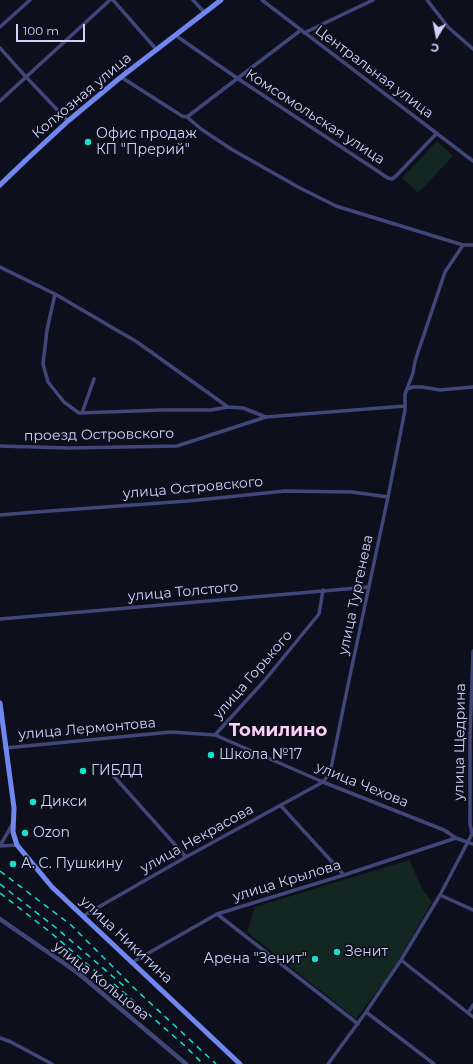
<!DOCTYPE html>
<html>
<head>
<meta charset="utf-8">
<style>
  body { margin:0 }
  #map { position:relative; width:473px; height:1064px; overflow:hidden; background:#0e0f1d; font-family:Montserrat,sans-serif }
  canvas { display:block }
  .north { position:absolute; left:417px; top:16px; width:40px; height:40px; -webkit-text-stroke:3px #0e0f1d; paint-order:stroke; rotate:190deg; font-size:11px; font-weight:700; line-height:16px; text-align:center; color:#cfd3fa }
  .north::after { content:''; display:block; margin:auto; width:14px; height:18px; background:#cfd3fa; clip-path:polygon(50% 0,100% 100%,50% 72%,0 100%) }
  .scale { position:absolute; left:16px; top:24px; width:69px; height:18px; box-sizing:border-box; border:2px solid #cfd3fa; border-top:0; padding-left:5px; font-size:12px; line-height:14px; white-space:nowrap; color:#cfd3fa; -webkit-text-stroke:3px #0e0f1d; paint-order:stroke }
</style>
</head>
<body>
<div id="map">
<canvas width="473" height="1064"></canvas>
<div class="north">С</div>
<div class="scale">100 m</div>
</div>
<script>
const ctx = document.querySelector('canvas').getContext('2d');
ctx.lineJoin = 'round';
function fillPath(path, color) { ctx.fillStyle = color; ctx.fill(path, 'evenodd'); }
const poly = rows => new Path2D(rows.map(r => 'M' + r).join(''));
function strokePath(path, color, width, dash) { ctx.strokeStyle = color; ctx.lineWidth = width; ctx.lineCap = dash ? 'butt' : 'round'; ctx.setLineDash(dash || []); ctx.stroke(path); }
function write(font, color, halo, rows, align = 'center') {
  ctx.font = font + ' Montserrat,sans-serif'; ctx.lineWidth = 3.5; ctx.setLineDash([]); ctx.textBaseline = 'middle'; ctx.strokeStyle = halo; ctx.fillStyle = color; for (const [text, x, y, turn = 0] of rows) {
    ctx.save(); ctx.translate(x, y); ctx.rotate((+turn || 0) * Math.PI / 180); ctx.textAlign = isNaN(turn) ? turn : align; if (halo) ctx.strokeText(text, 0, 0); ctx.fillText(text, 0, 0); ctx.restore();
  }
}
const green = poly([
  [437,141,453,156,418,193,402,178],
  [409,860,423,890,432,902,392,971,356,1019,247,932,255,907]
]);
const minor = poly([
  [113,0,156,49],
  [193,0,204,12],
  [262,0,473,161],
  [427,0,448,27,473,49],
  [0,27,30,0],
  [304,33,373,0],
  [175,35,237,78,388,178,392,179,396,176,437,133],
  [0,48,26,77,68,121],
  [121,77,182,116,187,117,301,30],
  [0,101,110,0],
  [187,117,201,129,231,149,298,187,336,206,463,245,473,245],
  [0,267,55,294,137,342,228,407],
  [55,294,47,330,43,364,48,382,64,402,79,413,162,410,211,410,228,407,243,408,266,417,405,406,405,410,388,497,348,685,330,773,323,782,186,857,83,916],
  [407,389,413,373,415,361,445,272,463,245],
  [405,406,405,394,407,389,413,387,422,387,440,390,473,387],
  [82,413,94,379],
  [0,446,69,448,177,446,266,417],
  [0,515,36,512,188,501,285,491,352,492,388,497],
  [0,619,369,587],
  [215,735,264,681,319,614,323,590],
  [5,748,171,732,215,735,323,782,444,830,456,838,473,844],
  [110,772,186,857],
  [281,806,344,875],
  [472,833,470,824,470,737,473,651],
  [0,844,1,844,12,825],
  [0,846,17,845],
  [440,895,473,910],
  [217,914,358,1024],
  [401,960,473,1017],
  [131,963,217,914,344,875,456,838],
  [366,1012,434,1064],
  [468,1013,473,1005],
  [0,1038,11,1042,52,1064],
  [328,1064,366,1012,401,960,440,895,473,832]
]);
const tertiary = poly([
  [0,919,78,973,186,1064]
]);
const secondary = poly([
  [0,185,27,159,68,121,121,77,221,0],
  [0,703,14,808,13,832,17,845,52,887,240,1064]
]);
const rail = poly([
  [0,871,71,925,133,987,216,1064],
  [0,884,55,927,124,986],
  [0,893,50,932,117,990],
  [114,984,184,1045,203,1064]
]);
const markers = [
  [88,142,4,"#17dfca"],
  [211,755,4,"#17dfca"],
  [83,771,4,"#17dfca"],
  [33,802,4,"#17dfca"],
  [25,833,4,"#17dfca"],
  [13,864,4,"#17dfca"],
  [337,952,4,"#17dfca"],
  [315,959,4,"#17dfca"]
];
const streetNames = [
  ["Центральная улица",374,72,37],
  ["Колхозная улица",82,96,-40],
  ["Комсомольская улица",315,117,33],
  ["проезд Островского",99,435,-1],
  ["улица Островского",193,488,-5],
  ["улица Толстого",183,592,-5],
  ["улица Тургенева",356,595,-78],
  ["улица Горького",253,675,-49],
  ["улица Лермонтова",87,729,-5],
  ["улица Щедрина",460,742,-89],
  ["улица Чехова",362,785,22],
  ["улица Некрасова",197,839,-29],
  ["улица Крылова",287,881,-17],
  ["улица Никитина",126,940,43],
  ["улица Кольцова",101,981,38]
];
const poiNames = [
  ["Офис продаж",96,134],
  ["КП \"Прерий\"",96,150],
  ["Школа №17",219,755],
  ["ГИБДД",91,771],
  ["Дикси",41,802],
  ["Ozon",33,833],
  ["А. С. Пушкину",21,864],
  ["Зенит",345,952],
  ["Арена \"Зенит\"",307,959,"right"]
];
const districtNames = [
  ["Томилино",278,731]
];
fillPath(green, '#122722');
strokePath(minor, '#3e4778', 3.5);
strokePath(tertiary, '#3e4778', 4.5);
strokePath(secondary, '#7087f0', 5);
strokePath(rail, '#17dfca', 1.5, [6, 5]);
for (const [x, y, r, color] of markers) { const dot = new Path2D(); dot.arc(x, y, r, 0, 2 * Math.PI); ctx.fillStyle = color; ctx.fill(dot); strokePath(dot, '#0e0f1d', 1.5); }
write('14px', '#cfd3fa', '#0e0f1d', streetNames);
write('14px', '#cfd3fa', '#0e0f1d', poiNames, 'left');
write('bold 18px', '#fad1f4', '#0e0f1d', districtNames);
</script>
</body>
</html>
